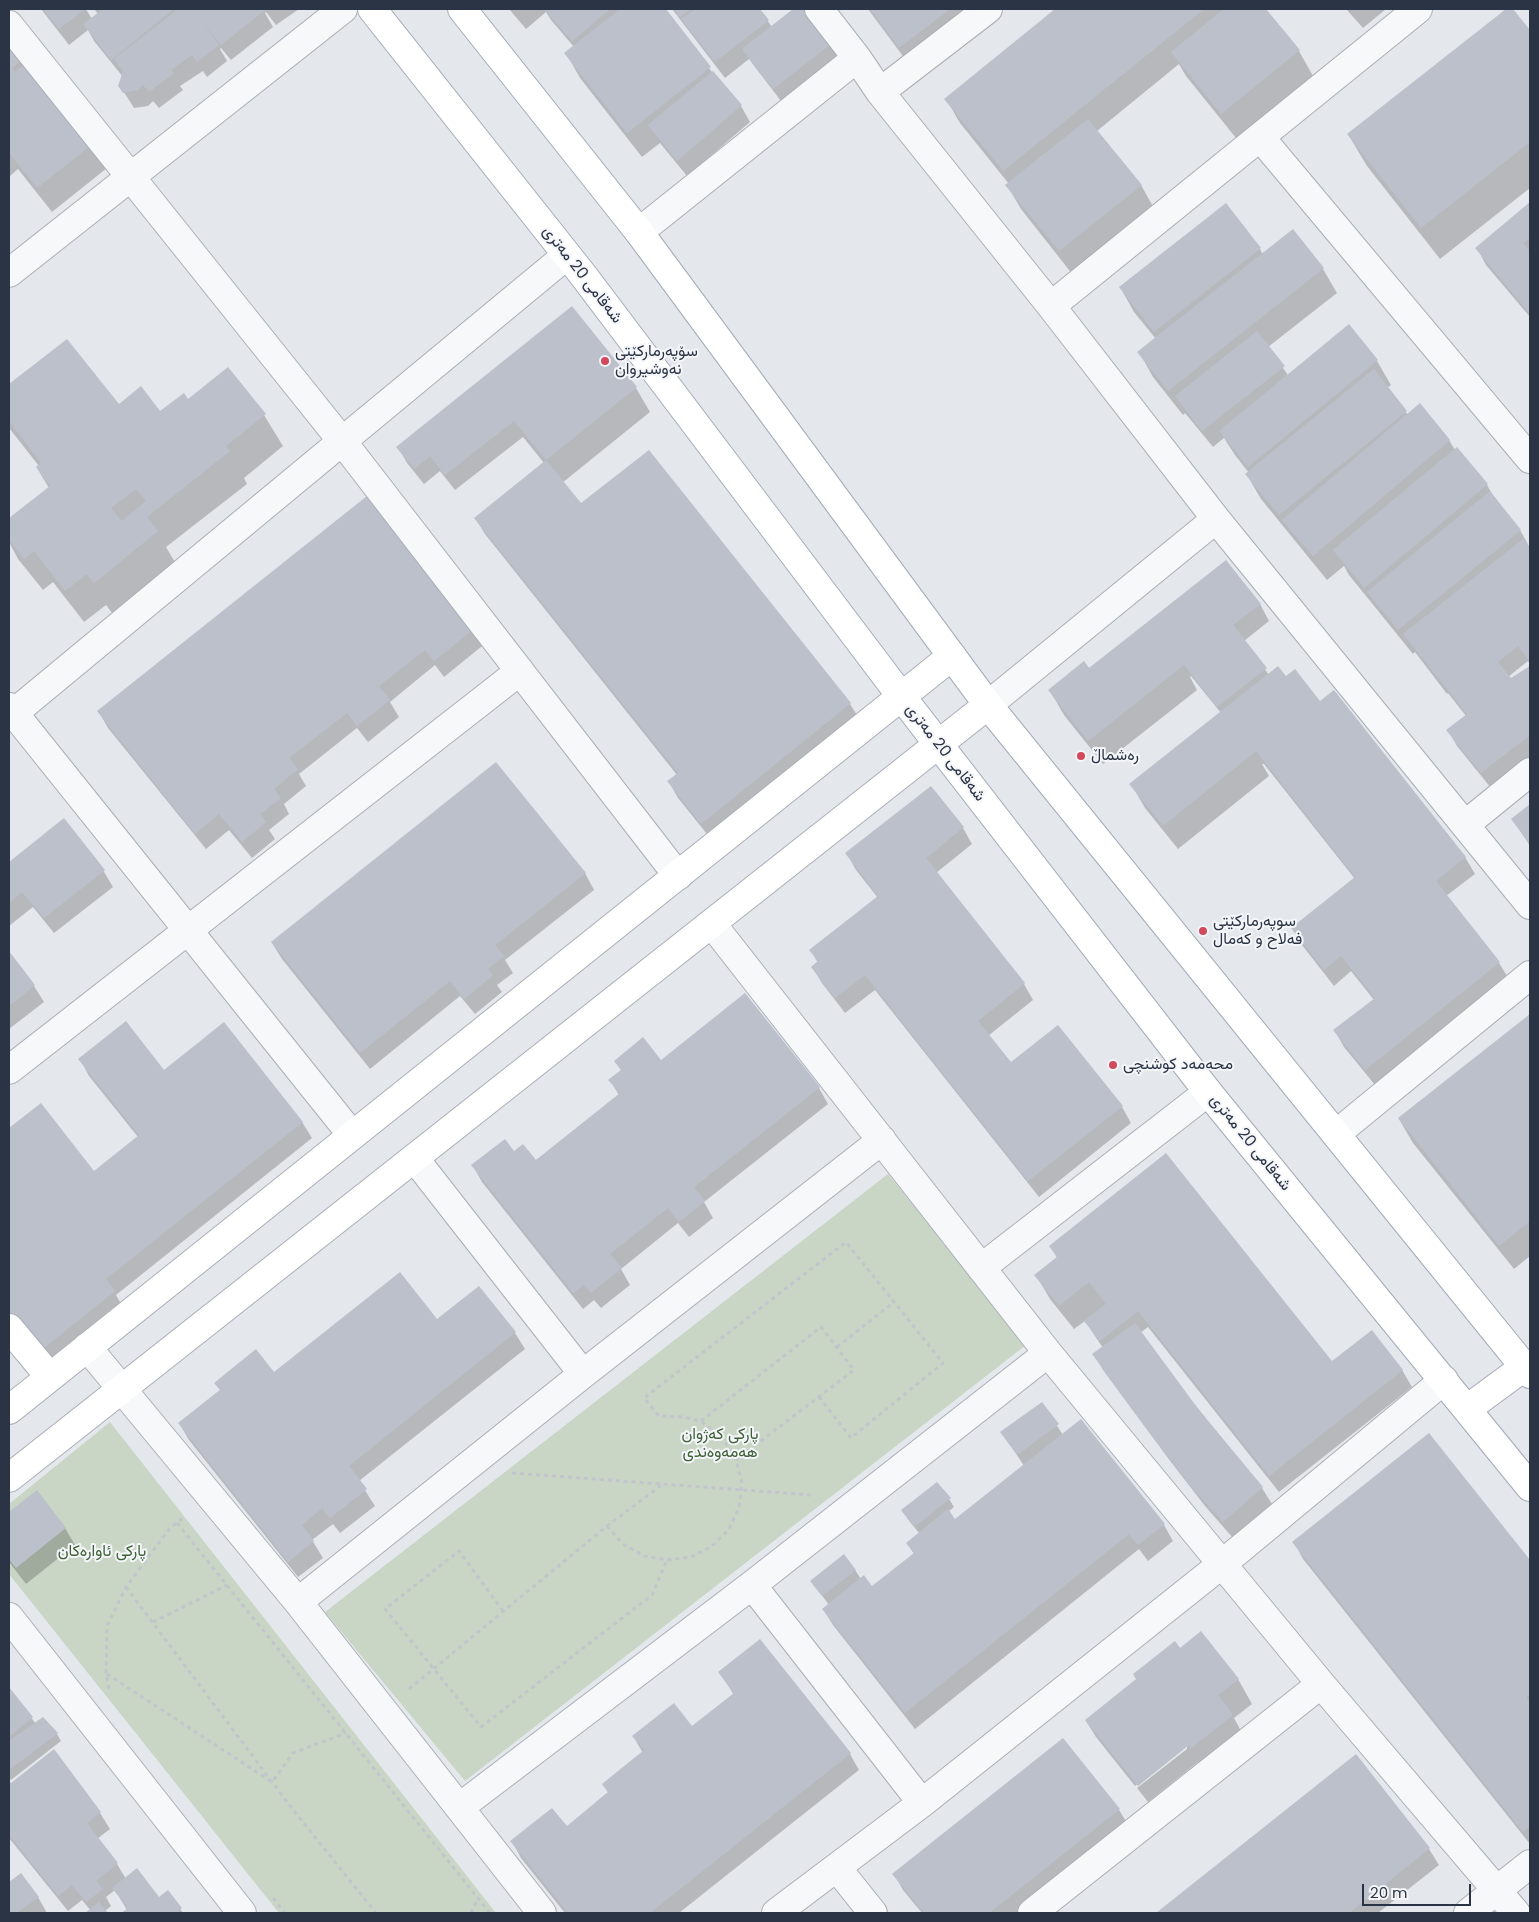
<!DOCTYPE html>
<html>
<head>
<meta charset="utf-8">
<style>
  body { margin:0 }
  #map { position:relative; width:1539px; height:1922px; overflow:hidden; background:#e4e7ec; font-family:Poppins,sans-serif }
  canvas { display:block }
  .frame { position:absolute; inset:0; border:10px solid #2b3445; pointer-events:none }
  .scale { position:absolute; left:1362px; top:1884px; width:109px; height:22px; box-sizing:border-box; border:2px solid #2b3445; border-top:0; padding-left:6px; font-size:15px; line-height:18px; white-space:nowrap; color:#2b3445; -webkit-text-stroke:4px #f4f6f9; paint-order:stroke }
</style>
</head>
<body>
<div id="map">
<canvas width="1539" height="1922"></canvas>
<div class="frame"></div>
<div class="scale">20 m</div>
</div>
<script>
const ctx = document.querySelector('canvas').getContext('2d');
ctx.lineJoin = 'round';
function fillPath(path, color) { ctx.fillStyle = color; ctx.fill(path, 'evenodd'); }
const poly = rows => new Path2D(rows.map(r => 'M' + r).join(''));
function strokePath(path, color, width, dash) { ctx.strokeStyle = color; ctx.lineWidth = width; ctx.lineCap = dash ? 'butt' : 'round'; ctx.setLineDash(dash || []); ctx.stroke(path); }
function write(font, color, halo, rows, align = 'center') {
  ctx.font = font + ' Poppins,Vazirmatn,sans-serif'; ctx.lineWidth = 4; ctx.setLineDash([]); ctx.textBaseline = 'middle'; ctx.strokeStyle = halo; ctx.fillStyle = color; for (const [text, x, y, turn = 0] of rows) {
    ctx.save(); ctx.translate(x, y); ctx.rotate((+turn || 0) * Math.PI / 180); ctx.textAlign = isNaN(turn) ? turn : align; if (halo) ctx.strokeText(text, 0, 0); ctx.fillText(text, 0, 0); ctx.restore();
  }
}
const green = poly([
  [888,1174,1026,1345,465,1781,325,1612],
  [110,1422,496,1913,279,1913,9,1574,9,1504]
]);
const shadow = poly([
  [41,9,86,9,92,19,98,14,94,9,299,9,276,25,266,12,265,13,273,27,231,60,221,48,220,49,227,61,207,77,203,71,180,86,183,90,159,108,153,101,148,106,134,108,120,86,123,77,94,41,88,30,69,45],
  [509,9,664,9,715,76,741,106,750,122,687,176,660,143,642,157,580,78,566,53,574,47,551,20,546,12,526,29],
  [672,9,759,9,772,27,795,9,802,9,830,45,840,61,784,105,749,59,725,78],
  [868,9,996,9,914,71],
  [1057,9,1265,9,1299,51,1313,76,1236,138,1186,76,1179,64,1097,131,1141,185,1155,210,1073,275,1021,209,1007,185,1009,184,960,123,946,99],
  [1346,9,1386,9,1363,28],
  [1508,9,1512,9,1530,32,1530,188,1440,259,1367,166,1348,134],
  [9,48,107,168,52,212,18,169,9,177],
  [1530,203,1530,317,1486,265,1477,248],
  [1293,231,1323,269,1337,293,1268,347,1288,375,1377,361,1391,385,1387,388,1408,415,1449,440,1455,450,1457,449,1487,485,1495,499,1520,530,1530,548,1530,664,1528,661,1508,677,1511,680,1530,667,1530,757,1491,788,1457,746,1448,730,1466,716,1448,693,1447,694,1415,652,1413,654,1349,575,1344,566,1327,580,1261,499,1247,475,1249,473,1235,455,1224,438,1213,447,1185,413,1183,415,1153,377,1139,352,1156,339,1134,312,1120,287,1260,249,1263,255],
  [67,340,118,406,160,413,188,400,264,415,283,446,244,478,247,484,166,547,176,564,113,614,106,605,84,622,53,582,43,590,18,559,9,542,9,520,49,488,37,468,39,466,9,428,9,386],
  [636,388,650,412,562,483,581,505,649,451,850,704,860,720,711,839,678,798,669,782,677,775,485,534,475,518,544,463,523,437,455,490,440,471,424,484,407,463,398,447],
  [1260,604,1269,621,1244,641,1269,675,1286,678,1320,703,1465,857,1475,874,1446,896,1499,963,1509,979,1375,1085,1344,1047,1335,1031,1374,1000,1351,971,1334,986,1302,945,1292,928,1355,879,1264,764,1262,764,1269,776,1178,849,1145,808,1131,784,1221,713,1191,676,1190,677,1197,690,1103,764,1064,715,1050,691,1089,670],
  [478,626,487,642,444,677,435,665,390,702,399,717,368,742,357,728,299,774,306,786,284,804,289,814,269,830,275,839,252,858,229,830,206,849,108,728,99,712],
  [931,788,963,828,972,844,936,873,1024,984,1033,1000,988,1036,1011,1064,1122,1107,1131,1123,1039,1197,875,990,845,1013,822,983,812,967,818,963,811,951,878,898,856,870,847,854],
  [1530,806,1530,846,1513,820],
  [63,820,103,870,113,887,54,933,33,907,9,926,9,864],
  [585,873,594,890,505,960,513,973,497,985,502,992,475,1014,460,996,370,1069,282,959,272,943],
  [9,953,34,986,44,1002,9,1029],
  [1530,1015,1530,1256,1514,1269,1413,1143,1399,1119],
  [80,1059,164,1072,302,1122,312,1138,116,1295,128,1316,49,1379,9,1329,9,1130,40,1105,94,1172,138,1137,89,1076],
  [661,1062,819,1088,828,1104,704,1202,713,1218,689,1237,678,1223,621,1269,630,1285,601,1308,594,1300,583,1309,482,1182,473,1166,514,1152,535,1161,619,1095,610,1080],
  [1051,1246,1331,1363,1402,1370,1412,1387,1279,1492,1148,1327,1140,1333,1167,1370,1262,1488,1272,1504,1233,1538,1205,1506,1168,1458,1103,1370,1094,1354,1103,1348,1085,1321,1074,1329,1050,1299,1036,1275,1057,1258],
  [479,1288,515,1333,525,1349,359,1481,375,1506,340,1533,333,1524,312,1540,323,1558,298,1577,189,1440,179,1423,220,1390,216,1383,274,1374,437,1321],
  [1042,1403,1063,1435,1081,1421,1164,1525,1173,1541,1148,1561,1139,1549,915,1729,833,1625,823,1609,829,1605,812,1582,855,1570,861,1579,872,1588,914,1554,907,1543,919,1533,907,1518,949,1499,954,1507,948,1512,955,1521,1024,1466,1002,1432],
  [1429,1435,1530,1562,1530,1844,1303,1559,1294,1542],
  [37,1491,65,1528,75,1545,26,1584,9,1562,9,1514],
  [1180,1650,1238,1679,1252,1704,1234,1718,1246,1740,1206,1772,1198,1762,1148,1802,1137,1788,1187,1749,1187,1745,1135,1786,1096,1737,1086,1721],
  [720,1673,850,1754,859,1770,679,1913,565,1913,521,1858,512,1841,566,1828,609,1794,603,1784,643,1753,633,1736,692,1728,734,1695],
  [9,1689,36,1724,57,1734,61,1741,11,1780,9,1777],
  [1063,1740,1119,1810,1129,1826,1019,1913,922,1913,903,1890,894,1874],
  [54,1751,100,1813,110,1829,97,1839,117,1864,126,1879,159,1899,168,1892,183,1913,123,1913,127,1910,115,1890,106,1897,111,1906,105,1911,106,1913,87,1913,91,1911,82,1900,68,1911,9,1838,9,1781,11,1785],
  [1355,1756,1429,1849,1439,1865,1378,1913,1158,1913],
  [21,1874,38,1897,47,1913,9,1913,9,1883]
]);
const building = poly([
  [43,9,85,9,59,29],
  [103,9,174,9,111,60,83,24],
  [178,9,263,9,265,10,221,45,200,19,219,45,197,62,192,55,171,70,174,73,149,92,143,85,138,90,123,93,118,86,123,71,114,59],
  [544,9,610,9,572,41],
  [620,9,666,9,711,67,627,133,564,53],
  [674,9,691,9,680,17],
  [695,9,760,9,769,20,715,62,681,19],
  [793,9,804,9,831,44,773,89,742,49],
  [870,9,950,9,899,48],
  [1055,9,1204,9,1003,171,944,99],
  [1224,9,1266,9,1300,50,1221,114,1171,52],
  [1506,9,1513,9,1530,30,1530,142,1421,228,1347,134],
  [9,46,21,61,12,68,15,72,29,61,94,143,37,188,9,153],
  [713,71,742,105,677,161,648,125],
  [1088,119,1142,185,1059,251,1005,185],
  [1530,202,1530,238,1523,243,1530,251,1530,314,1475,248],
  [1226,203,1261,248,1154,332,1119,287],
  [1293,229,1324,268,1168,391,1137,352],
  [572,306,637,387,546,460,581,503,649,450,851,703,701,824,667,781,678,773,474,518,546,460,514,421,445,475,430,456,414,469,396,447],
  [1349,324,1378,360,1248,467,1219,431],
  [1257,331,1285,366,1202,431,1175,396],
  [67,339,119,404,141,386,160,411,184,393,188,399,228,367,266,414,226,446,230,451,147,517,158,531,94,583,87,574,65,591,34,551,24,559,9,540,9,518,50,486,36,467,41,463,9,421,9,384],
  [136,489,146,501,122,521,111,508],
  [1374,369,1407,411,1279,515,1245,474],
  [1420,403,1450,440,1313,556,1282,520],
  [1457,447,1488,484,1364,588,1333,550],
  [1490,491,1521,530,1398,630,1367,592],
  [372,492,479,625,434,661,425,650,379,686,390,700,357,726,347,713,289,758,298,769,274,789,281,798,260,814,266,822,242,842,219,814,195,834,97,711],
  [1523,539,1530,548,1530,662,1518,646,1498,662,1511,678,1530,666,1530,735,1481,773,1446,730,1467,714,1403,634],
  [1226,560,1261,604,1233,625,1267,668,1217,707,1184,665,1088,741,1048,690,1084,661,1089,668],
  [1278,666,1286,676,1295,669,1320,701,1334,690,1466,857,1436,881,1500,962,1365,1070,1333,1030,1375,998,1341,956,1324,970,1291,928,1355,877,1256,751,1163,826,1129,784],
  [496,762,586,873,495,945,504,956,488,969,493,975,464,999,450,981,360,1053,271,942],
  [931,786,964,827,926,858,1025,983,978,1021,1011,1062,1058,1025,1123,1106,1028,1181,865,975,835,998,811,967,818,961,809,950,878,896,845,853],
  [1530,804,1530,844,1511,819],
  [64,818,105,870,44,918,22,892,9,903,9,862],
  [9,951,35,985,9,1006],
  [745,993,820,1087,694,1187,705,1201,679,1222,668,1208,610,1254,622,1268,591,1293,584,1285,573,1293,471,1165,505,1139,514,1151,523,1144,536,1160,620,1093,608,1080,621,1070,614,1061,643,1037,661,1060],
  [1530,1014,1530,1221,1499,1246,1398,1118],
  [126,1021,164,1070,224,1022,303,1122,106,1279,115,1291,34,1356,9,1324,9,1128,41,1103,94,1171,139,1135,78,1059],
  [1166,1153,1332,1361,1372,1330,1403,1370,1269,1476,1138,1311,1100,1341,1084,1321,1106,1304,1089,1282,1059,1306,1034,1275,1057,1257,1049,1246],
  [400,1272,437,1319,479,1286,516,1332,349,1466,367,1489,330,1518,322,1508,302,1525,314,1541,288,1562,178,1423,220,1390,214,1383,256,1349,274,1372],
  [1135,1323,1199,1410,1263,1487,1223,1522,1194,1490,1157,1442,1092,1354],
  [1042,1402,1059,1424,1017,1455,1000,1432],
  [1081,1419,1165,1524,1138,1545,1129,1534,905,1713,822,1609,864,1575,872,1586,914,1553,906,1543,948,1509,955,1519],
  [1429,1433,1530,1560,1530,1694,1526,1697,1530,1703,1530,1826,1523,1832,1292,1542],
  [937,1482,951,1498,914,1527,901,1510],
  [37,1490,66,1528,16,1568,9,1559,9,1512],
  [844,1554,856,1570,822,1596,810,1581],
  [1201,1631,1239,1679,1218,1695,1233,1715,1191,1748,1189,1745,1138,1786,1085,1720,1136,1679,1133,1674,1175,1641,1180,1648],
  [760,1639,851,1753,650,1913,568,1913,510,1841,552,1808,567,1826,608,1792,602,1784,644,1750,632,1736,674,1703,692,1726,734,1693,718,1672],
  [9,1687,33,1717,9,1737],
  [43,1717,58,1733,9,1770,9,1741],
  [1063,1738,1120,1809,989,1913,924,1913,892,1874],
  [54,1749,101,1812,87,1823,118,1863,96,1881,103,1889,86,1902,72,1885,58,1896,9,1835,9,1780,11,1783],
  [1356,1754,1430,1848,1349,1913,1156,1913],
  [137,1868,159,1897,168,1890,182,1908,176,1913,121,1913,128,1908,112,1888],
  [21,1873,39,1897,18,1912,19,1913,9,1913,9,1882],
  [99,1902,108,1913,85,1913]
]);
const path = poly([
  [837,1347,894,1302],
  [701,1421,821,1327,854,1370,736,1460],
  [512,1473,812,1495],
  [177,1523,490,1913],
  [607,1526,623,1544,644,1556,667,1560,691,1557,712,1546,729,1529,739,1507,742,1483,736,1460,724,1440,701,1421,683,1417,659,1416,644,1398,846,1242,943,1363,851,1438,819,1397],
  [126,1587,290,1806,376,1913],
  [503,1611,459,1551,385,1609,481,1727,652,1595,667,1560],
  [153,1622,227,1585],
  [107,1674,272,1782,293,1753,346,1733],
  [109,1689,106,1674,107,1626,126,1587,170,1528,184,1517],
  [409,1689,607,1526,663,1484],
  [273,1898,285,1913],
  [471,1913,478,1898]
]);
const street = poly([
  [819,9,857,58,880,92,1051,306,1216,519,1530,905],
  [9,25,342,441,678,876],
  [880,92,988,9],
  [1260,137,1530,459],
  [639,232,857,58],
  [9,273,343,9],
  [1051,306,1418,9],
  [988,705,1216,519],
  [9,707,352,1135],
  [9,717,567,255],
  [1466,824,1530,772],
  [712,924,1048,1353,1321,1684,1516,1913],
  [9,1070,520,671],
  [1336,1134,1530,975],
  [415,1159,583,1374],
  [981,1268,1208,1092],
  [87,1347,298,1602,542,1913],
  [752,1585,922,1803],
  [298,1602,583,1374,882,1140],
  [9,1617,242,1913],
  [460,1807,752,1585,1048,1353],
  [837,1868,873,1913],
  [776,1913,922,1803,1222,1564,1444,1380],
  [1032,1913,1321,1684],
  [1468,1913,1530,1864]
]);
const secondary = poly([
  [9,1328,50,1377],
  [9,1410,952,656],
  [9,1478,988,705]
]);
const primary = poly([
  [372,9,583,275,901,696,1208,1092,1530,1487],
  [462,9,639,232,988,705,1530,1374],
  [1467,1409,1524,1367]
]);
const markers = [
  [605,361,5,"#d1495b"],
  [1081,756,5,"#d1495b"],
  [1203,931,5,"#d1495b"],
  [1113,1065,5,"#d1495b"]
];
const streetNames = [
  ["شەقامی 20 مەتری",582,275,52],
  ["شەقامی 20 مەتری",945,753,52],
  ["شەقامی 20 مەتری",1250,1143,51]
];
const poiNames = [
  ["سۆپەرمارکێتی",615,352],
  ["نەوشیروان",615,370],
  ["رەشماڵ",1091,756],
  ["سوپەرمارکێتی",1213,922],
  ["فەلاح و کەمال",1213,940],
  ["محەمەد کوشنچی",1123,1065]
];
const parkNames = [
  ["پارکی کەژوان",720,1435],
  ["هەمەوەندی",720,1453],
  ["پارکی ئاوارەکان",102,1552]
];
fillPath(green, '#c9d6c5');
fillPath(shadow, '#0003');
fillPath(building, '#bbc0ca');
strokePath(street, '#a9aeb7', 30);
strokePath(secondary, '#a9aeb7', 30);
strokePath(primary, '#a3abb8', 30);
strokePath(path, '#c2c5cb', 3, [4, 4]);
strokePath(street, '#f7f8fa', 28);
strokePath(secondary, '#fff', 28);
strokePath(primary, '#fff', 28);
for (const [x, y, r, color] of markers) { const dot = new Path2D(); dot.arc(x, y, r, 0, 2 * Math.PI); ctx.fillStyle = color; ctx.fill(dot); strokePath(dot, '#f4f6f9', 2); }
write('16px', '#2b3445', '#f4f6f9', streetNames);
write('16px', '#2b3445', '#f4f6f9', poiNames, 'left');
write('16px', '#3f6138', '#f4f6f9', parkNames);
</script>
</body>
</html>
